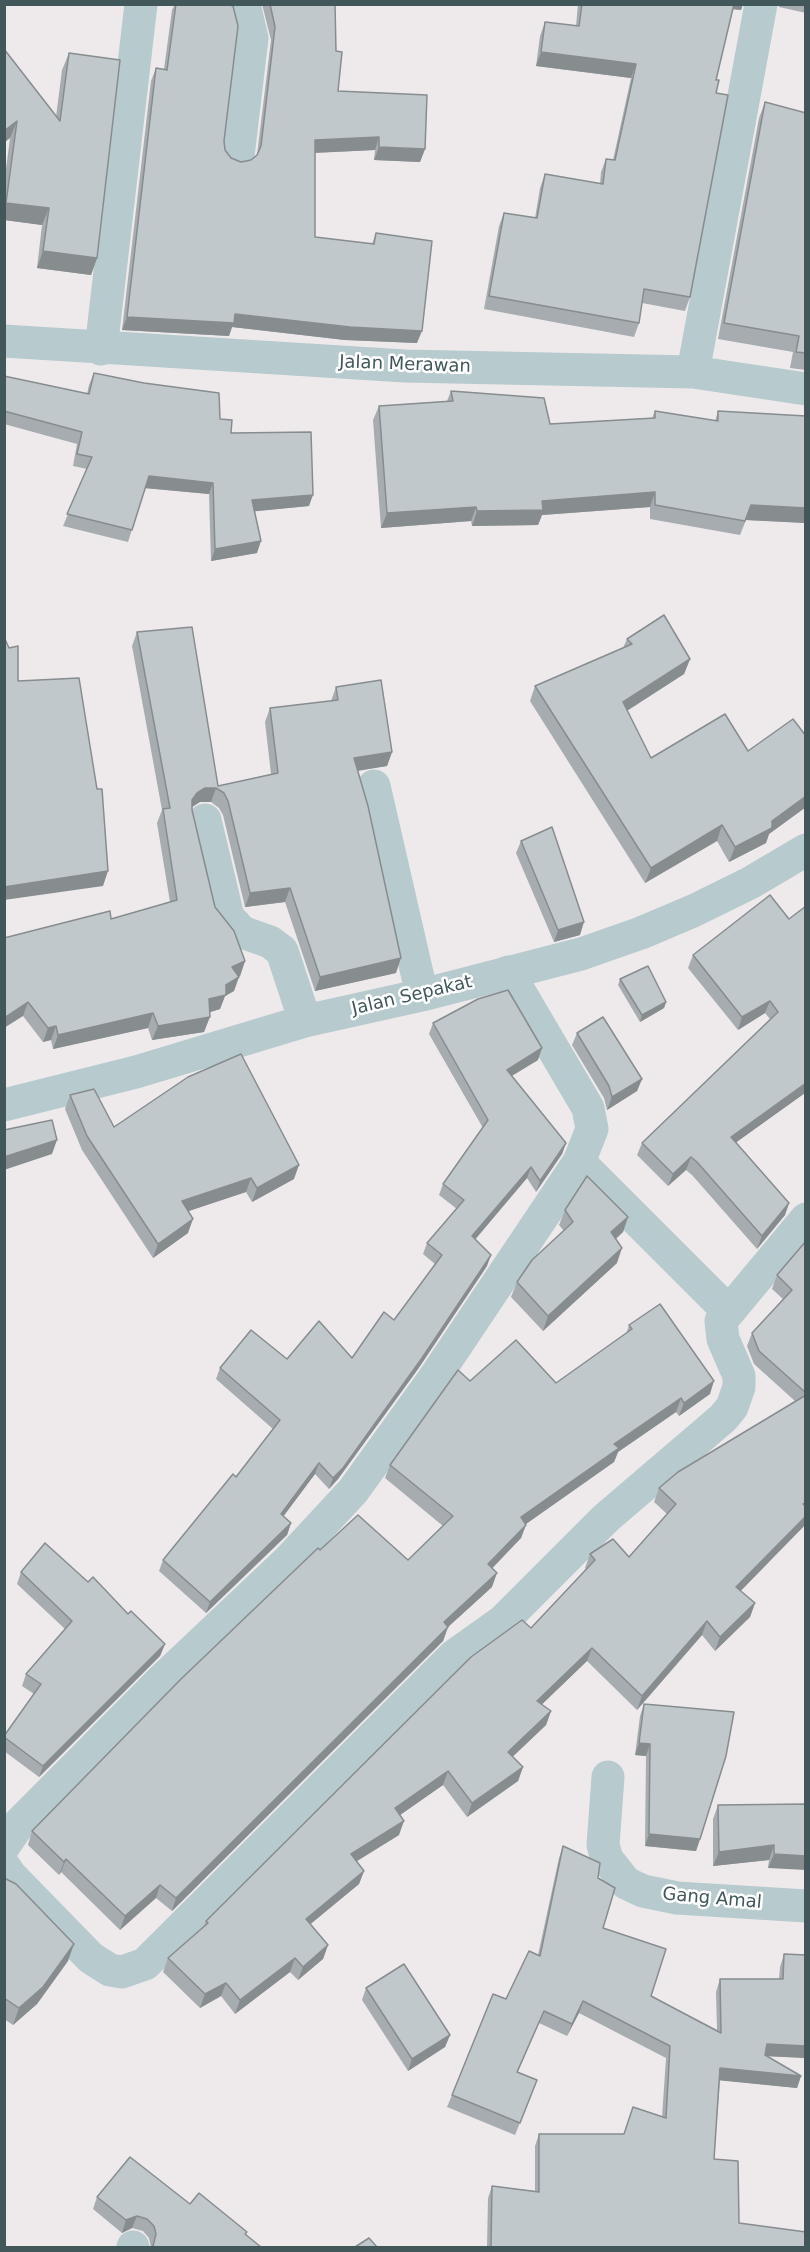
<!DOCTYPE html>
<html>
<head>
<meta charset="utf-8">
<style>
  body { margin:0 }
  #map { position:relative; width:810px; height:2252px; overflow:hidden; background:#eeeaec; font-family:"DejaVu Sans",sans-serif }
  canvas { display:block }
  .frame { position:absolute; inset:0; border:6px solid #41575a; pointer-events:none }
</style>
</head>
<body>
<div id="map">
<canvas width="810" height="2252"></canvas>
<div class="frame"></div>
</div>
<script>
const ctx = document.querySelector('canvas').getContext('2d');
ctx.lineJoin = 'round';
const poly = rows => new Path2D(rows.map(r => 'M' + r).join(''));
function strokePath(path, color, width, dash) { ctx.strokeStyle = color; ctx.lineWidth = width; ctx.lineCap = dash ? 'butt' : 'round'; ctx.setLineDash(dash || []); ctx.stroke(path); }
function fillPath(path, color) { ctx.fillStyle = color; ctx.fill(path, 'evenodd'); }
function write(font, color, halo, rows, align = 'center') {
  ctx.font = font + ' "DejaVu Sans",sans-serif'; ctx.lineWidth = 5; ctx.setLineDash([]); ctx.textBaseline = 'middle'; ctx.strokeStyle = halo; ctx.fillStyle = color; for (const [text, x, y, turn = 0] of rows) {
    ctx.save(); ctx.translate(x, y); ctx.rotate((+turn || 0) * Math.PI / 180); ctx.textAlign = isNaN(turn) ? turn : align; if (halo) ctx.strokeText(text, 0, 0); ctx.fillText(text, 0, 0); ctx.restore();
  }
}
const minor = poly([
  [238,156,252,38,244,4],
  [4,341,405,366,693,372,806,389],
  [101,349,141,4],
  [693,372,761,4],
  [374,786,422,995],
  [205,820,228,917,242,932,270,942,282,951,305,1021],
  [4,1105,136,1072,305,1021,422,995,581,954,641,933,693,911,750,883,806,850],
  [579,1162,728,1311],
  [608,1777,603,1845,607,1859,626,1883,643,1891,677,1898,806,1906],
  [4,1846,19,1824,163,1679,289,1560,353,1491,433,1380,579,1162,592,1129,588,1108,508,972],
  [4,1866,10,1875,91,1958,110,1970,122,1972,145,1964,454,1656,503,1621,606,1518,723,1418,732,1407,739,1387,739,1376,723,1339,721,1321,806,1219],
  [133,2247,133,2248]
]);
const wall = poly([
  [175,4,226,4,224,141,225,150,231,158,241,162,251,160,257,155,271,40,262,4,335,4,336,51,338,91,425,149,420,162,374,160,375,150,315,153,315,237,372,244,376,233,417,343,345,340,232,327,229,336,122,330,151,81,156,68,164,69,172,10],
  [578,4,743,4,741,10,733,9,716,80,716,93,690,297,685,311,642,303,639,323,634,337,484,309,499,226,504,213,535,218,540,188,545,174,600,184,601,172,606,159,613,160,631,78,536,66,540,36,545,22,576,26],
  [779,4,806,4,806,13,779,7],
  [4,49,56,117,62,70,69,53,97,258,91,275,37,268,42,225,4,220,4,184,10,138],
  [765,102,806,113,806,370,790,368,793,352,718,339,759,118],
  [94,373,220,419,231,433,309,506,255,511,257,553,211,561,209,494,145,488,128,542,63,526,87,469,73,466,77,444,4,424,4,376,87,394,89,385],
  [451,391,550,424,652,418,655,411,715,421,718,411,806,416,806,523,746,520,740,535,650,519,650,507,542,515,538,525,472,526,471,521,381,528,373,420,379,406,447,401],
  [137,632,218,786,271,774,265,722,270,708,331,701,336,687,392,752,387,766,358,771,396,973,315,991,285,902,245,907,223,815,219,808,211,802,200,802,192,807,192,810,215,907,245,961,240,976,239,976,234,991,225,996,220,1009,210,1012,204,1032,152,1040,148,1028,53,1049,51,1040,43,1042,23,1016,4,938,111,919,170,902,157,823,162,810,132,646],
  [627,639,690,659,684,674,627,711,651,758,748,751,806,736,806,807,769,834,766,843,729,862,717,841,645,883,530,701,535,686,623,648],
  [521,841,580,935,554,942,516,853],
  [806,906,806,1094,805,1093,736,1142,789,1203,785,1215,757,1249,692,1175,686,1170,668,1186,637,1155,642,1143,770,1019,765,1013,738,1030,688,968,693,955,789,919],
  [620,979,666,1002,664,1008,640,1022,618,985],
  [433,1023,538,1060,512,1076,566,1143,562,1154,536,1192,527,1178,475,1239,487,1266,418,1369,338,1479,329,1489,315,1474,283,1516,291,1523,287,1535,206,1613,159,1571,163,1560,236,1477,273,1429,216,1379,220,1368,287,1359,352,1358,394,1320,435,1264,423,1254,427,1243,457,1209,439,1195,443,1184,483,1128,429,1034],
  [577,1033,642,1079,637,1091,607,1110,604,1098,572,1045],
  [70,1095,114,1127,294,1179,252,1202,246,1192,188,1211,188,1233,153,1258,82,1150,65,1109],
  [565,1210,628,1217,623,1232,616,1239,617,1263,543,1331,511,1297,517,1282,564,1231,559,1225],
  [806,1241,806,1524,740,1591,755,1603,750,1617,715,1651,702,1635,637,1710,587,1661,542,1704,551,1711,546,1725,512,1757,523,1767,518,1781,467,1817,443,1785,400,1815,399,1835,356,1861,364,1871,359,1884,310,1924,328,1945,323,1959,298,1980,290,1972,235,2014,221,1996,200,2008,163,1972,168,1958,203,1928,206,1921,531,1628,586,1569,585,1568,590,1554,629,1557,667,1514,654,1502,659,1488,795,1401,754,1364,747,1346,752,1333,783,1299,772,1289,777,1275],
  [629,1325,710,1394,679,1416,676,1412,618,1452,614,1462,526,1524,521,1538,492,1568,492,1587,448,1627,443,1641,172,1911,156,1898,120,1930,61,1872,59,1875,28,1845,32,1831,320,1550,408,1560,443,1526,385,1478,390,1465,470,1381,556,1383,626,1334],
  [21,1572,88,1582,165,1644,160,1656,39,1777,4,1751,4,1736,34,1694,22,1686,26,1674,65,1629,17,1584],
  [644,1704,700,1839,696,1851,645,1846,646,1756,635,1755,640,1716],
  [806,1804,768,1868,769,1860,713,1866,713,1819,718,1805],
  [563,1846,598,1878,603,1928,651,1996,717,2030,716,1992,720,1979,779,1979,780,1967,784,1954,806,2058,767,2056,801,2076,797,2088,720,2080,714,2159,739,2223,806,2247,487,2247,488,2198,492,2186,535,2191,535,2146,539,2134,623,2134,662,2117,666,2058,579,2013,567,2036,539,2023,518,2072,537,2080,515,2135,447,2107,452,2095,506,1999,538,1955,559,1858],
  [4,1878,68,1961,37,2004,13,2025,4,2019],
  [366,1988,450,2035,445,2047,408,2071,362,2000],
  [97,2197,190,2204,247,2232,151,2247,149,2238,143,2231,132,2228,122,2233,93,2209]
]);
const shadedWall = poly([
  [733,4,743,4,741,10,731,9],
  [541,52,636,64,631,78,536,66],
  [17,121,10,138,4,143,4,131],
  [379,137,375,150,310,153,315,140],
  [379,147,425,149,420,162,374,160],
  [6,203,49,208,42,225,4,220,4,207],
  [43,251,97,258,91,275,37,268],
  [235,314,422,331,417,343,345,340,232,327,229,336,122,330,127,317],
  [149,476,213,483,209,494,144,488],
  [655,492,650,507,542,515,538,525,472,526,477,511,542,501],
  [313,495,309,506,248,512,252,500],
  [751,505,806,508,806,523,746,520],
  [476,507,471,521,381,528,387,513],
  [261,541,257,553,211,561,215,549],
  [690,659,684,674,617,717,623,702],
  [392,752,387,766,349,772,354,758],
  [205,788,216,788,211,802,200,802,192,807,192,800,197,793],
  [806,796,806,807,769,834,766,843,729,862,735,847],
  [722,825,717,841,645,883,651,868],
  [108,871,103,886,4,900,4,887],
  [290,888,285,902,245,907,250,893],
  [584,922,580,935,554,942,558,930],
  [401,958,396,973,315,991,320,977],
  [245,961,240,976,227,981,232,967],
  [239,977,234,991,225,996,220,1009,204,1014,209,999,226,985],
  [770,1001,765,1013,738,1030,742,1017],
  [28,1002,23,1016,4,1028,4,1018],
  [666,1002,664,1008,640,1022,642,1015],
  [153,1013,148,1028,53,1049,58,1035],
  [210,1017,204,1032,152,1040,158,1026],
  [56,1026,51,1040,43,1042,48,1028],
  [542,1048,538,1060,503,1081,507,1070],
  [642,1079,637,1091,607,1110,612,1097],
  [806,1083,805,1093,727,1149,731,1137],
  [57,1140,52,1154,4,1170,4,1157],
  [566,1143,562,1154,536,1192,540,1181],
  [691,1157,686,1170,668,1186,673,1174],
  [299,1165,294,1179,252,1202,257,1188],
  [531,1167,527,1178,468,1248,472,1236],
  [251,1178,246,1192,177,1215,182,1201],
  [789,1203,785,1215,757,1249,762,1236],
  [628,1217,623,1232,606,1247,611,1232],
  [193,1219,188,1233,153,1258,158,1244],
  [622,1248,617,1263,543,1331,548,1316],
  [491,1255,487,1266,418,1369,338,1479,329,1489,333,1478],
  [714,1381,710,1394,679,1416,684,1403],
  [681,1398,676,1412,618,1452,614,1462,516,1531,521,1517,614,1444],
  [319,1463,315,1474,277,1525,281,1514],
  [806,1516,805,1525,731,1601,736,1587],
  [291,1523,287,1535,206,1613,210,1602],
  [526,1525,521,1538,483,1578,488,1564],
  [497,1573,492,1587,448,1627,443,1641,172,1911,176,1898,444,1622],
  [755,1603,750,1617,715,1651,720,1637],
  [707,1621,702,1635,637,1710,642,1696],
  [165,1644,160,1656,39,1777,43,1766],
  [592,1648,587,1661,532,1714,537,1701],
  [551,1711,546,1725,503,1766,508,1752],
  [639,1743,650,1744,646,1756,635,1755],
  [523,1767,518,1781,467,1817,472,1803],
  [448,1771,443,1785,390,1822,395,1808],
  [404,1821,399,1835,346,1868,351,1854],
  [649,1834,700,1839,696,1851,645,1846],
  [774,1845,769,1860,713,1866,719,1852],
  [774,1854,806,1856,806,1870,768,1868],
  [66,1859,61,1872,59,1875,64,1862],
  [364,1871,359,1884,301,1932,306,1919],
  [160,1885,156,1898,120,1930,125,1916],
  [74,1944,68,1961,37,2004,13,2025,19,2008],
  [328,1945,323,1959,298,1980,303,1967],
  [295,1958,290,1972,235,2014,240,2000],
  [226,1983,221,1996,200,2008,205,1994],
  [583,2001,579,2013,567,2036,572,2024],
  [450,2035,445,2047,408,2071,412,2059],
  [767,2044,806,2046,806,2058,762,2056],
  [720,2068,801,2076,797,2088,716,2080],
  [137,2216,132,2228,122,2233,126,2220]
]);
const building = poly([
  [176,4,226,4,233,6,238,26,224,141,225,150,231,158,241,162,251,160,257,155,261,146,275,27,270,4,335,4,336,51,342,52,338,91,427,95,425,149,379,147,379,137,315,140,315,237,374,244,376,233,432,241,422,331,350,327,235,314,234,323,127,317,156,68,167,70,176,4],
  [582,4,734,4,716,80,719,80,716,93,728,95,690,297,644,289,639,323,489,296,504,213,537,218,545,174,603,184,606,159,615,160,636,64,541,52,545,22,579,26,582,4],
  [4,49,60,121,69,53,120,60,97,258,43,251,49,208,6,203,17,121,4,131,4,49],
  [765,102,806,113,806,353,796,352,799,336,724,323,765,102],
  [94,373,144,383,219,393,220,419,232,420,231,433,311,432,313,495,252,500,261,541,215,549,213,483,149,476,132,530,67,514,92,457,77,454,82,432,4,411,4,376,89,394,94,373],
  [451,391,544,398,550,424,655,418,655,411,718,421,718,411,806,416,806,508,751,505,745,521,655,505,655,492,542,501,543,510,477,511,476,507,387,513,379,406,453,401,451,391],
  [664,615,690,659,623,702,651,758,725,714,748,751,793,719,806,736,806,796,772,821,772,828,735,847,722,825,651,868,535,686,632,644,627,639,664,615],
  [192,627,218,786,278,773,270,708,338,700,336,687,381,680,392,752,354,758,368,806,401,958,320,977,290,888,250,893,228,801,224,793,216,788,205,788,197,793,192,800,192,810,215,907,234,931,245,961,232,967,239,977,226,985,226,995,209,999,210,1017,158,1026,153,1013,58,1035,56,1026,48,1028,28,1002,4,1018,4,938,110,911,111,919,177,900,163,809,170,808,137,632,192,627],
  [4,637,9,648,18,646,18,681,79,678,97,789,102,789,108,871,4,887,4,637],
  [552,827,584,922,558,930,521,841,552,827],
  [770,895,789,919,806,906,806,1083,731,1137,789,1203,762,1236,697,1162,691,1157,673,1174,642,1143,778,1012,770,1001,742,1017,693,955,770,895],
  [648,966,666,1002,642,1015,620,979,648,966],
  [508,990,542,1048,507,1070,566,1143,540,1181,531,1167,472,1236,491,1255,422,1358,343,1468,333,1478,319,1463,281,1514,291,1523,210,1602,163,1560,233,1474,236,1477,280,1420,220,1368,251,1330,287,1359,319,1321,352,1358,384,1312,394,1320,442,1255,427,1243,464,1200,443,1184,488,1120,433,1023,478,999,508,990],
  [603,1017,642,1079,612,1097,609,1086,577,1033,603,1017],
  [241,1054,299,1165,257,1188,251,1178,182,1201,193,1219,158,1244,87,1136,70,1095,94,1089,114,1127,188,1077,241,1054],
  [52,1120,57,1140,4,1157,4,1130,52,1120],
  [587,1176,628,1217,611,1232,622,1248,548,1316,517,1282,532,1260,573,1222,565,1210,587,1176],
  [806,1241,806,1393,759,1351,752,1333,792,1290,777,1275,806,1241],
  [660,1304,714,1381,684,1403,681,1398,614,1444,619,1448,521,1517,526,1525,488,1564,497,1573,444,1622,448,1627,176,1898,160,1885,125,1916,66,1859,64,1862,32,1831,181,1679,318,1548,320,1550,358,1515,408,1560,453,1516,390,1465,458,1370,470,1381,516,1340,556,1383,632,1329,629,1325,660,1304],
  [806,1395,806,1502,803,1504,806,1507,806,1516,736,1587,755,1603,720,1637,707,1621,642,1696,592,1648,537,1701,551,1711,508,1752,523,1767,472,1803,448,1771,395,1808,404,1821,351,1854,364,1871,306,1919,328,1945,303,1967,295,1958,240,2000,226,1983,205,1994,168,1958,208,1923,206,1921,471,1657,522,1620,531,1628,595,1560,590,1554,613,1539,629,1557,676,1504,659,1488,678,1472,806,1395],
  [45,1543,88,1582,93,1577,128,1614,131,1611,165,1644,43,1766,4,1737,4,1736,41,1684,26,1674,72,1621,21,1572,45,1543],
  [644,1704,734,1712,726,1756,700,1839,649,1834,650,1744,639,1743,644,1704],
  [806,1804,806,1856,774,1854,774,1845,719,1852,718,1805,806,1804],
  [563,1846,600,1863,598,1878,615,1888,603,1928,666,1949,651,1996,721,2033,720,1979,783,1979,784,1954,806,1955,806,2046,767,2044,765,2055,801,2076,720,2068,714,2159,738,2161,739,2223,806,2232,806,2247,491,2247,492,2186,539,2192,539,2134,624,2134,633,2107,666,2118,670,2046,583,2001,572,2024,544,2011,517,2072,537,2080,520,2123,452,2095,493,1994,506,1999,529,1951,540,1956,563,1846],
  [4,1878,16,1884,74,1944,43,1987,19,2008,4,1998,4,1878],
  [404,1964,450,2035,412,2059,366,1988,404,1964],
  [130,2157,190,2204,199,2193,247,2232,245,2234,261,2247,151,2247,153,2246,156,2234,154,2226,147,2219,137,2216,126,2220,97,2197,130,2157],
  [369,2238,377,2247,355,2247,369,2238]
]);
const streetNames = [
  ["Jalan Merawan",405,365,2],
  ["Jalan Sepakat",412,996,-13],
  ["Gang Amal",712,1899,5]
];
strokePath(minor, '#b7cacd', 33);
fillPath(wall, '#a6acaf');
fillPath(shadedWall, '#878c8f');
fillPath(building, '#c1c8cc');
strokePath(building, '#878c8f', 1.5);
write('18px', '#41575a', '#fff', streetNames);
</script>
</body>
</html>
